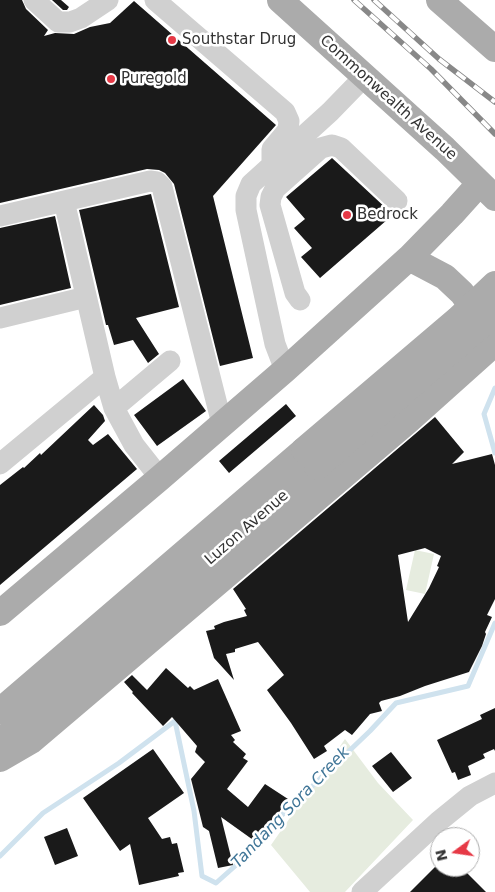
<!DOCTYPE html>
<html>
<head>
<meta charset="utf-8">
<style>
  body { margin:0 }
  #map { position:relative; width:495px; height:892px; overflow:hidden; background:#fff; font-family:"DejaVu Sans",sans-serif }
  canvas { display:block }
  .north { position:absolute; left:430px; top:827px; width:50px; height:50px; box-sizing:border-box; background:#fff; border:1px solid #adadad; border-radius:50%; rotate:256deg; font-size:14px; font-weight:700; line-height:20px; text-align:center; color:#333 }
  .north::after { content:''; display:block; margin:auto; width:18px; height:22px; background:#e63946; clip-path:polygon(50% 0,100% 100%,50% 72%,0 100%) }
</style>
</head>
<body>
<div id="map">
<canvas width="495" height="892"></canvas>
<div class="north">N</div>
</div>
<script>
const ctx = document.querySelector('canvas').getContext('2d');
ctx.lineJoin = 'round';
function fillPath(path, color) { ctx.fillStyle = color; ctx.fill(path, 'evenodd'); }
const poly = rows => new Path2D(rows.map(r => 'M' + r).join(''));
function strokePath(path, color, width, dash) { ctx.strokeStyle = color; ctx.lineWidth = width; ctx.lineCap = dash ? 'butt' : 'round'; ctx.setLineDash(dash || []); ctx.stroke(path); }
function write(font, color, halo, rows, align = 'center') {
  ctx.font = font + ' "DejaVu Sans",sans-serif'; ctx.lineWidth = 5; ctx.setLineDash([]); ctx.textBaseline = 'middle'; ctx.strokeStyle = halo; ctx.fillStyle = color; for (const [text, x, y, turn = 0] of rows) {
    ctx.save(); ctx.translate(x, y); ctx.rotate((+turn || 0) * Math.PI / 180); ctx.textAlign = isNaN(turn) ? turn : align; if (halo) ctx.strokeText(text, 0, 0); ctx.fillText(text, 0, 0); ctx.restore();
  }
}
const green = poly([
  [415,550,434,554,425,594,406,590],
  [345,739,378,783,413,820,345,892,310,892,271,845]
]);
const stream = poly([
  [495,388,484,414,495,453],
  [0,856,43,813,119,763,175,721,194,811,202,876,216,883,262,842,279,818,370,731,396,703,468,686,495,623]
]);
const building = poly([
  [0,0,22,0,26,9,48,30,44,36,55,33,74,34,90,27,110,23,134,1,276,125,213,196,253,358,220,366,174,184,165,173,159,170,147,169,0,203],
  [52,0,61,0,69,7,67,10,63,10],
  [332,158,388,210,395,213,320,278,301,257,312,248,294,228,305,219,286,197],
  [151,194,179,307,136,318,159,354,148,363,133,340,114,345,108,325,106,325,79,210],
  [55,216,71,288,0,305,0,228],
  [183,379,206,411,157,446,134,415],
  [286,404,296,416,229,473,219,461],
  [94,405,103,415,105,421,88,440,93,445,108,434,137,469,0,585,0,485,23,467,24,468,40,453,41,455],
  [435,417,464,452,452,464,492,454,495,465,495,599,487,615,492,617,485,632,486,634,482,646,469,672,425,686,400,696,381,701,379,703,382,711,370,714,352,735,345,730,324,746,327,751,314,759,291,723,267,690,284,675,258,642,235,649,235,652,226,654,234,680,214,658,206,631,215,629,214,626,224,622,247,616,244,610,246,609,233,589],
  [425,548,441,556,437,566,439,567,429,588,408,622,398,555],
  [166,668,188,688,190,686,194,690,218,679,241,731,231,735,235,740,233,742,246,754,243,758,248,761,227,789,248,807,265,784,288,799,269,827,268,826,256,842,221,817,233,865,218,868,209,831,203,827,191,779,205,762,195,752,197,746,172,717,163,726,132,693,133,692,124,682,132,675,147,690],
  [495,708,495,751,494,749,483,754,485,758,468,766,471,775,458,780,455,772,452,773,437,740,482,719,480,715],
  [153,749,184,793,148,818,162,839,170,837,172,844,177,843,184,872,178,873,179,876,139,885,130,844,120,851,83,798],
  [391,752,412,778,393,792,372,766],
  [67,828,78,856,55,865,44,837],
  [435,867,461,867,486,892,410,892]
]);
const minor = poly([
  [34,0,58,22,70,22,81,18,108,0],
  [155,0,285,112,289,121,288,130,272,149,272,165,251,184,246,196,246,210,275,344,285,370],
  [276,161,330,112,365,76],
  [64,201,105,377,114,408,134,445,160,478],
  [0,216,150,181,157,182,162,187,222,424],
  [300,300,295,293,270,205,271,197,275,189,321,148,332,145,341,148,397,201],
  [0,318,86,297],
  [114,408,170,361],
  [0,464,105,377],
  [362,892,438,822,470,796,495,783]
]);
const major = poly([
  [280,0,445,149,495,198],
  [439,0,495,49],
  [409,258,445,277,462,293,472,307,477,329],
  [0,613,160,478,285,370,409,258,452,214,479,184],
  [0,711,304,450],
  [0,744,19,723,317,467],
  [0,759,31,741,409,420,495,343]
]);
const rail = poly([
  [354,0,431,69,495,134],
  [374,0,439,59,495,102]
]);
const majorBridge = poly([
  [304,450,458,319,495,284],
  [317,467,495,313]
]);
const markers = [
  [172,40,5,"#e63946"],
  [111,79,5,"#e63946"],
  [347,215,5,"#e63946"]
];
const poiNames = [
  ["Southstar Drug",182,40],
  ["Puregold",121,79],
  ["Bedrock",357,215]
];
const streetNames = [
  ["Commonwealth Avenue",388,98,42],
  ["Luzon Avenue",247,528,-41]
];
const waterNames = [
  ["Tandang Sora Creek",291,808,-46]
];
fillPath(green, '#e6ecdf');
strokePath(stream, '#cfe2ee', 5);
fillPath(building, '#1a1a1a');
strokePath(minor, '#d0d0d0', 21);
strokePath(major, '#ababab', 26);
strokePath(rail, '#888', 5.5);
strokePath(rail, '#fff', 4, [11]);
strokePath(majorBridge, '#ababab', 26);
for (const [x, y, r, color] of markers) { const dot = new Path2D(); dot.arc(x, y, r, 0, 2 * Math.PI); ctx.fillStyle = color; ctx.fill(dot); strokePath(dot, '#fff', 2); }
write('15px', '#333', '#fff', poiNames, 'left');
write('15px', '#333', '#fff', streetNames);
write('italic 16px', '#3f7597', '#fff', waterNames);
</script>
</body>
</html>
